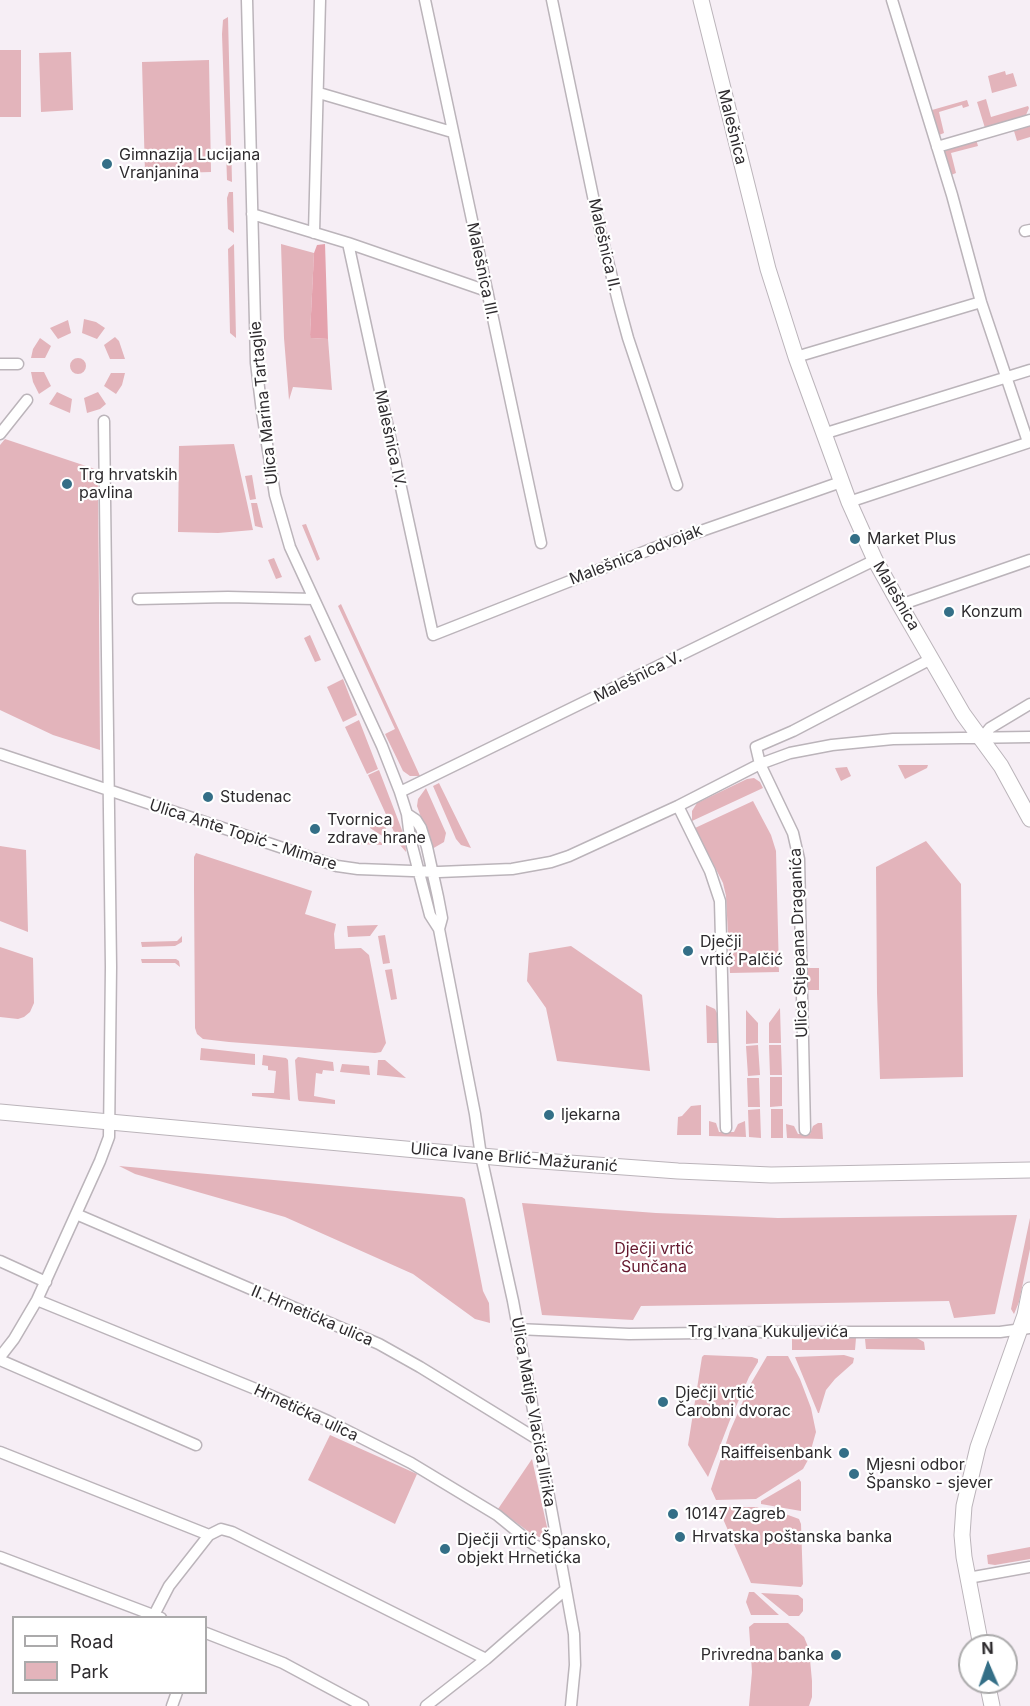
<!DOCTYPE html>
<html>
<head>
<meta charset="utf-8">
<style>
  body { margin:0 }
  #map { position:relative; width:1030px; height:1706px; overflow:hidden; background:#f6eef5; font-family:Inter,sans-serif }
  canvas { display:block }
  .legend { position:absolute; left:12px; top:1616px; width:195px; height:78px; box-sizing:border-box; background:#fff; border:2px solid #abaaab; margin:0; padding:8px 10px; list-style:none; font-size:18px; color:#2e2b2e }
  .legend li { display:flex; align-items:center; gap:12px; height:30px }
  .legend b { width:30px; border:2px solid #abaaab }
  .north { position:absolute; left:958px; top:1634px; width:60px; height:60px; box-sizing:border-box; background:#fff; border:2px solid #abaaab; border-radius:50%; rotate:358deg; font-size:16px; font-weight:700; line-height:24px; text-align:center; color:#2e2b2e }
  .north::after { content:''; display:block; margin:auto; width:21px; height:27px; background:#346f87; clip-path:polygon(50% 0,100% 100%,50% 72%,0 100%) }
</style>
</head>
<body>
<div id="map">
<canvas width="1030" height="1706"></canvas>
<ul class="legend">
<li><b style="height:8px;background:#fff"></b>Road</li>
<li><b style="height:16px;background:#e3b4bb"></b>Park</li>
</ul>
<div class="north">N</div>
</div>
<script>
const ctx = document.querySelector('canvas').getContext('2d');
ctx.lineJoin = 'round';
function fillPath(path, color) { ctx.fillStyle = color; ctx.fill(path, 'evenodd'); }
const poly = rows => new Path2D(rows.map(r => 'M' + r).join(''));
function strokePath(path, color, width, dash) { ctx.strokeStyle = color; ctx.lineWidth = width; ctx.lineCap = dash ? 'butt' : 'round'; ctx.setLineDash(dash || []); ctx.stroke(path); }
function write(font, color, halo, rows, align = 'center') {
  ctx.font = font + ' Inter,sans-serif'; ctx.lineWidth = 4.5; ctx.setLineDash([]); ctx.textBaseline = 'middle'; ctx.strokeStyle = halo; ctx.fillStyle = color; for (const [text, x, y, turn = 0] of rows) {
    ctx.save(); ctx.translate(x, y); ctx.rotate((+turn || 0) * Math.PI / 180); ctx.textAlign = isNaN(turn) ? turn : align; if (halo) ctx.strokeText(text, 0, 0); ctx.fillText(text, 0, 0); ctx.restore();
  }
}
const green = poly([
  [228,17,232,182,227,180,222,34,223,20],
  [0,50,21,50,21,117,0,117],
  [71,52,73,110,41,112,39,53],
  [209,60,211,172,145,174,142,62],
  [1005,71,1006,75,1013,73,1017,86,992,93,988,76],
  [986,99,991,117,1028,106,1029,108,1026,115,985,128,977,102],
  [967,100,969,106,963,108,962,105,939,112,944,133,939,135,932,110],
  [1030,126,1030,137,1017,141,1014,131],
  [976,139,978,146,951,153,956,173,951,175,943,148],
  [229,192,233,192,234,233,228,229,227,198],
  [234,244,236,338,230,333,228,249],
  [281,244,314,253,310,335,312,338,328,339,332,390,293,387,289,400,284,338],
  [84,319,96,322,105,328,97,339,82,333],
  [68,320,71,333,58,339,50,328],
  [115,337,119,341,125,359,110,359,104,345],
  [40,338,51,346,45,358,31,358,33,349],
  '70 366a8 8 0 1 1 16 0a8 8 0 1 1-16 0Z',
  [31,372,44,372,51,386,39,394,33,382],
  [111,373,125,373,122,385,116,394,104,386],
  [57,392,72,399,70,413,49,404],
  [98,392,106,404,100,409,87,413,84,398],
  [5,439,98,470,100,750,53,735,0,710,0,445],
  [234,444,253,530,218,533,178,532,179,446],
  [252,475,256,499,250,500,245,476],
  [251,503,257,503,263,528,255,526],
  [306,524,320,559,317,561,302,525],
  [274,558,282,577,276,579,268,560],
  [341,604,405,743,420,776,410,776,403,771,385,734,395,729,338,606],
  [310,635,321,660,315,662,304,638],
  [343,679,357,715,343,722,327,687],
  [359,720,378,769,367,774,345,727],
  [898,765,928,765,927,768,905,779],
  [847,767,851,776,841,781,835,768],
  [379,770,405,838,406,852,400,845,368,775],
  [754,778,760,782,763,788,692,821,692,811,697,803,747,779],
  [439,783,471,848,461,845,456,839,433,786],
  [426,788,446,833,444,842,432,849,417,806,418,799],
  [753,801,771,835,776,851,779,972,730,973,726,896,723,883,695,828],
  [376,814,380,814,390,838,387,839,370,828],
  [367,834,382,843,382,845,358,844,358,838],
  [926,841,961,884,963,1077,880,1079,877,993,876,867],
  [0,846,26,850,28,932,0,921],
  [196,853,312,891,305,914,336,924,334,934,335,949,361,948,369,955,386,1043,381,1052,375,1053,229,1042,203,1039,197,1034,195,1028,194,889,194,857],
  [378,925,370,936,348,937,347,926],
  [385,935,390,963,383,964,378,936],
  [182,936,182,942,175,946,142,947,141,942,177,941],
  [571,946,642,995,650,1071,557,1061,546,1008,527,981,529,953],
  [0,947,33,958,34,1003,30,1012,24,1017,18,1019,0,1017],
  [141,959,176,959,179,961,180,967,175,963,142,963],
  [807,968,819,968,819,990,808,990],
  [392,969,397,999,391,1000,385,970],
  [706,1005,715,1009,718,1015,718,1043,707,1043],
  [780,1008,781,1043,769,1043,769,1023],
  [746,1010,758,1023,758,1043,746,1044],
  [758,1045,760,1075,748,1076,746,1046],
  [769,1045,781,1045,782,1075,770,1075],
  [201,1048,255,1054,255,1065,200,1060],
  [263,1055,286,1058,288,1060,290,1100,252,1096,252,1093,274,1093,276,1071,268,1070,268,1066,262,1065],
  [298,1057,333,1062,334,1071,323,1070,322,1074,316,1073,314,1096,335,1100,335,1104,299,1101,298,1099,295,1060],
  [378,1060,385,1060,406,1078,377,1075],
  [342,1064,369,1066,370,1075,340,1072],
  [770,1077,782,1077,782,1106,770,1107],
  [747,1078,759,1078,760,1107,748,1107],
  [701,1105,701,1135,677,1135,678,1117,682,1116,691,1106],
  [760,1109,761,1138,749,1137,748,1110],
  [771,1109,783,1109,783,1138,771,1138],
  [709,1121,716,1123,719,1132,734,1132,738,1124,745,1121,746,1137,709,1136],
  [818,1123,822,1123,823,1139,787,1138,786,1124,794,1126,798,1134,810,1134,813,1126],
  [119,1166,462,1197,465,1199,483,1291,489,1303,490,1323,475,1319,413,1274,285,1217,135,1174],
  [522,1203,656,1213,778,1218,1017,1215,995,1314,954,1318,949,1301,641,1306,633,1320,542,1315],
  [1030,1218,1030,1249,1019,1302,1014,1314,1011,1309],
  [915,1337,924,1342,925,1350,866,1349,865,1339],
  [792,1338,856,1338,855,1350,792,1350],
  [704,1355,752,1357,758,1359,758,1362,749,1377,730,1420,708,1477,688,1445,702,1357],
  [844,1355,854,1358,853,1363,835,1379,826,1390,819,1413,818,1413,795,1357],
  [767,1356,788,1356,800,1379,811,1408,816,1432,808,1460,803,1469,756,1499,716,1500,711,1489,730,1431,750,1385],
  [330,1435,417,1474,395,1524,308,1480],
  [532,1459,549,1536,539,1537,533,1535,498,1509],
  [799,1479,801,1482,801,1511,761,1504,761,1501],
  [723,1507,755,1507,780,1512,799,1519,801,1524,803,1584,801,1587,751,1583,720,1512,719,1510],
  [1030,1547,1030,1559,995,1565,988,1564,987,1555],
  [749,1592,754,1592,779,1615,751,1615,746,1602],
  [761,1593,798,1595,803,1599,803,1611,799,1616,789,1616],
  [754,1623,788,1623,804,1637,809,1649,812,1681,812,1697,809,1706,749,1706,752,1672,749,1627]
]);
const forest = poly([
  [325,244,328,339,311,338,310,335,314,253,317,245]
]);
const street = poly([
  [247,0,256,363,262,412,275,495,290,547,382,746,400,792,407,814,410,838,430,915,439,929],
  [425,0,541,543],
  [552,0,600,230,619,305,628,338,677,485],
  [892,0,952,195,981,302,1028,442],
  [319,93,452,132],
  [937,147,1030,120],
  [252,214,348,243,487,291],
  [1025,231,1030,230],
  [314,233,320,0],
  [348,243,433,635,664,544,841,482],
  [796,357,981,302],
  [0,364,18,364],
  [0,434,27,400],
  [823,434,1030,370],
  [849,502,1030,442],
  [138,599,228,597,314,599],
  [900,605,1030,560],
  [981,739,990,728,1030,704],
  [0,754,337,866,358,869,439,872,512,869,551,862,569,856,678,806,760,764,790,753,832,745,893,739,1030,737],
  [400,792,875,560],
  [678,806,710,871,720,901,726,1128],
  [407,814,416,820,421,828,427,847,438,897,442,918,439,929,475,1114,481,1156,513,1301,565,1584,574,1634,575,1665,571,1706],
  [805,1130,799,859,793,833,760,764,756,747,793,731,931,659],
  [76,1214,379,1344,420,1367,537,1439],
  [0,1261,46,1282],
  [37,1300,258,1390,328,1421,411,1463,497,1515,530,1542,549,1554,559,1556],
  [517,1329,629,1334,774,1332,1000,1332,1030,1328],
  [0,1357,14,1339,37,1300,100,1161,109,1137,111,967,104,421],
  [0,1360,196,1445],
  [0,1452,209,1535,221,1529,232,1532,486,1659],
  [0,1557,161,1618],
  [968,1578,1030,1567],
  [154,1615,169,1586,209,1535],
  [206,1633,283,1663,363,1706],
  [172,1706,177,1692],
  [426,1706,486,1659,566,1589]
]);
const secondary = poly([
  [701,0,768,269,796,357,849,502,875,560,900,605,963,714,1001,766,1030,819],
  [0,1112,515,1159,678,1171,771,1175,1030,1170],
  [981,1646,964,1557,962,1535,964,1506,978,1447,1025,1315,1030,1290],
  [987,1682,992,1706]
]);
const markers = [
  [107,164,6,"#346f87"],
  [67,484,6,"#346f87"],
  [855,539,6,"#346f87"],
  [949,612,6,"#346f87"],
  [208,797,6,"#346f87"],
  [315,829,6,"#346f87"],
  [688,951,6,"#346f87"],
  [549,1115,6,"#346f87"],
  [663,1402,6,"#346f87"],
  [844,1453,6,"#346f87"],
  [854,1474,6,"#346f87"],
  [673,1514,6,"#346f87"],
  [680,1537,6,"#346f87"],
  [445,1549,6,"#346f87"],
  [836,1655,6,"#346f87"]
];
const streetNames = [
  ["Malešnica",732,127,76],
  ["Malešnica II.",604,245,77],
  ["Malešnica III.",482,271,78],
  ["Ulica Marina Tartaglie",264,403,-96],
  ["Malešnica IV.",390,439,78],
  ["Malešnica odvojak",636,555,-21],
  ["Malešnica",896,596,60],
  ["Malešnica V.",638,677,-26],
  ["Ulica Ante Topić - Mimare",243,835,18],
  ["Ulica Stjepana Draganića",799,943,-92],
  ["Ulica Ivane Brlić-Mažuranić",514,1158,5],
  ["II. Hrnetićka ulica",312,1316,23],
  ["Trg Ivana Kukuljevića",768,1332],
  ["Ulica Matije Vlačića Ilirika",533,1412,80],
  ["Hrnetićka ulica",306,1413,25]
];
const poiNames = [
  ["Gimnazija Lucijana",119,155],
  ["Vranjanina",119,173],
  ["Trg hrvatskih",79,475],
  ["pavlina",79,493],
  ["Market Plus",867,539],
  ["Konzum",961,612],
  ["Studenac",220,797],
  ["Tvornica",327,820],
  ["zdrave hrane",327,838],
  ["Dječji",700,942],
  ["vrtić Palčić",700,960],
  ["ljekarna",561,1115],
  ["Dječji vrtić",675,1393],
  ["Čarobni dvorac",675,1411],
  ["Raiffeisenbank",832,1453,"right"],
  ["Mjesni odbor",866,1465],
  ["Špansko - sjever",866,1483],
  ["10147 Zagreb",685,1514],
  ["Hrvatska poštanska banka",692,1537],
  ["Dječji vrtić Špansko,",457,1540],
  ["objekt Hrnetićka",457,1558],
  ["Privredna banka",824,1655,"right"]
];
const parkNames = [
  ["Dječji vrtić",654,1249],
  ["Sunčana",654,1267]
];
fillPath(green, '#e3b4bb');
fillPath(forest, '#e4a2ad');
strokePath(street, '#bbb4ba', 13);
strokePath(secondary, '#bbb4ba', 17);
strokePath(street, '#fff', 10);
strokePath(secondary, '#fff', 15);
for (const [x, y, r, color] of markers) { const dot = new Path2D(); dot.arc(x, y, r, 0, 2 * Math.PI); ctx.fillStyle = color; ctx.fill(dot); strokePath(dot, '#fff', 2); }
write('16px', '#2e2b2e', '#fff', streetNames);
write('16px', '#2e2b2e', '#fff', poiNames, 'left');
write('16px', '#64182e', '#fff', parkNames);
</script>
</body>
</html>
